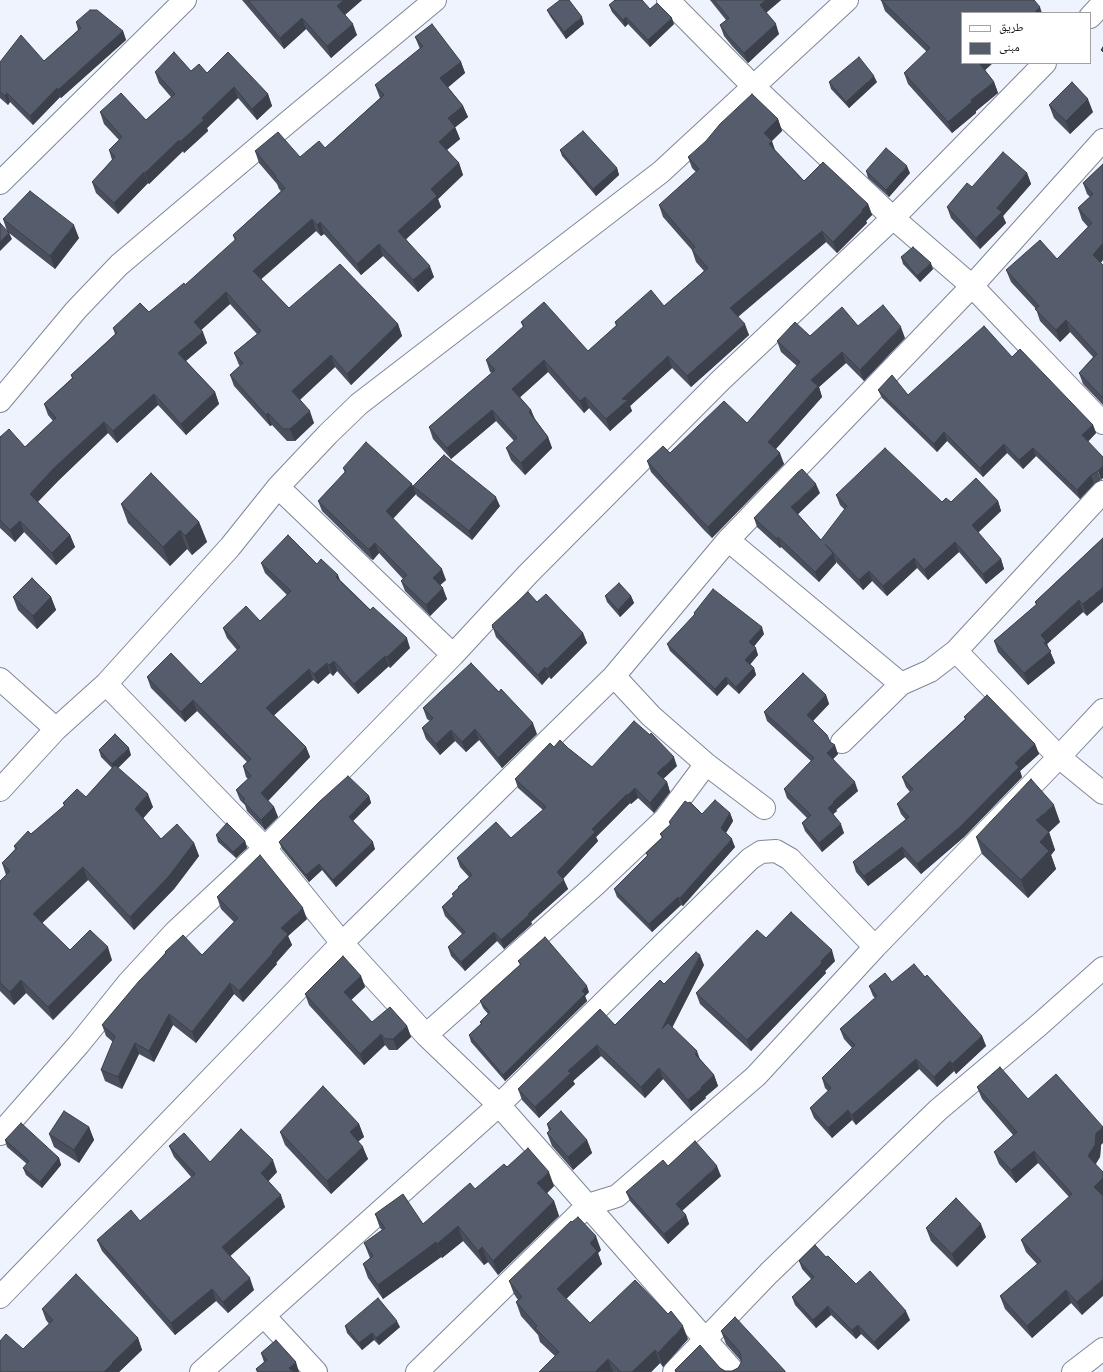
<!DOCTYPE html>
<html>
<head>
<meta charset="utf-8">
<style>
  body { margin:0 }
  #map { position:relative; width:1103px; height:1372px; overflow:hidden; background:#eef3fe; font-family:"Roboto Condensed","Noto Naskh Arabic",sans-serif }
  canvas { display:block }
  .legend { position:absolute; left:961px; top:12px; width:130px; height:52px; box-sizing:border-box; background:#fff; border:1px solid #a1a2a4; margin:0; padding:5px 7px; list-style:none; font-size:12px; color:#13161c }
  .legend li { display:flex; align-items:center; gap:8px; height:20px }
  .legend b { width:20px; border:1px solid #a1a2a4 }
</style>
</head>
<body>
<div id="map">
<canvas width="1103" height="1372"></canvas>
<ul class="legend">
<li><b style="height:5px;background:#fff"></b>طريق</li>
<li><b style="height:11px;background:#555c6b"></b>مبنى</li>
</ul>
</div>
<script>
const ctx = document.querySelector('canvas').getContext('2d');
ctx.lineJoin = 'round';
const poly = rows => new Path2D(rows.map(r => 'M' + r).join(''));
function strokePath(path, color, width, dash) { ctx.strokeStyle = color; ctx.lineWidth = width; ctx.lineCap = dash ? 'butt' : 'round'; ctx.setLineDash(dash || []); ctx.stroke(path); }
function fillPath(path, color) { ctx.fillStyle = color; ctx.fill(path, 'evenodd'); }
const minor = poly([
  [668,0,753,86,893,218,972,286,1103,423],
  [1090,17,1103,3],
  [0,183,185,0],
  [0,401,76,310,119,265,287,123,435,0],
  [278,487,453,655],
  [728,540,901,684],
  [956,651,1059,757,1103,793],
  [614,676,651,716,706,764,764,808],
  [0,679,56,729],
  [106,684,265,848,342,943,426,1035,499,1105,734,1372],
  [842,742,901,684,930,671,956,651,1103,492],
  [0,790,56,729,106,684,230,547,278,487,328,434,359,404,661,172,847,0],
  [426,1035,595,885,665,819,706,764],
  [0,1134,79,1044,129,982,175,932,265,848,453,655,528,574,721,380,893,218,1045,63],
  [0,1297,342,943,614,676,728,540,972,286,1103,140],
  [264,1316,316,1372],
  [201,1372,499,1105,750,859,761,852,776,851,790,859,875,947],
  [417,1372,588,1205,617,1196,756,1076,875,947,1059,757,1103,710],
  [674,1372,769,1273,938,1110,1039,1025,1103,968],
  [1073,1372,1103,1349]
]);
const wall = poly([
  [242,0,362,0,345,15,357,35,331,58,306,29,284,49],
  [710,0,781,0,766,13,779,34,748,63,732,46,724,36,720,25,726,20],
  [881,0,962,13,985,70,994,82,998,93,976,111,976,113,952,133,908,84,904,73,927,52,885,11],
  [609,5,650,9,674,24,650,47,628,24,625,27,612,12],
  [547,10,584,24,566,39,550,16],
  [76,22,123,31,126,40,61,98,60,97,33,125,10,102,8,105,0,98,0,62,44,61,78,30],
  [415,37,461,62,465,73,448,87,463,106,468,117,455,127,460,139,447,150,459,163,463,175,438,199,441,207,406,239,434,277,418,292,383,256,361,275,324,234,321,236,316,231,261,279,289,308,398,324,402,336,351,385,335,367,300,400,314,423,295,441,287,441,272,425,270,426,234,386,230,375,240,366,239,365,234,353,257,334,230,304,201,330,207,343,186,361,215,392,219,404,186,435,158,405,117,443,108,433,59,480,38,502,70,535,75,547,56,565,24,532,15,542,0,528,0,437,25,447,53,421,48,415,44,404,72,378,71,375,115,334,113,328,149,312,185,285,235,241,233,235,281,191,279,189,277,184,259,163,255,151,300,157,325,148,380,98,375,85,420,49],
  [191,71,207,73,268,94,272,106,257,120,238,98,207,128,208,131,184,153,183,151,149,184,148,183,118,214,96,193,92,182,112,160,109,150,119,140,104,124,100,112,146,120,171,97,159,83,155,72],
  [829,82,877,82,849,108,831,89],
  [1049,105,1093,112,1070,134,1054,118],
  [778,119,782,131,771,141,775,150,804,181,868,204,872,215,866,221,867,223,837,253,826,242,738,317,749,335,691,387,672,368,630,406,632,411,610,431,589,408,584,413,548,372,520,397,531,410,535,419,548,437,552,448,525,475,511,460,506,448,514,441,496,421,451,459,433,439,429,427,492,373,490,372,486,360,523,327,521,322,588,351,616,326,615,322,664,306,704,271,696,262,692,250,663,217,659,205,696,172,692,168,688,157],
  [560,150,617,168,619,175,596,196,562,156],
  [1103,164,1101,263,1103,265,1103,405,1083,384,1079,373,1093,357,1070,332,1060,342,1040,321,1036,309,1011,282,1006,270,1057,259,1088,227,1082,220,1078,208,1090,197,1087,194,1083,183],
  [866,171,910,173,889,197,868,178],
  [1027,173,1031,184,1003,216,1006,223,980,249,951,218,947,207,972,187],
  [3,219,79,238,55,269,9,233,12,239,7,231],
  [901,257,933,269,920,282,903,264],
  [858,326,905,338,864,381,846,363,819,387,822,397,776,449,784,464,712,538,703,529,651,472,647,461,670,453,747,423,797,366,781,352,777,341,810,336],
  [1012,357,1093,425,1096,433,1088,441,1101,480,1094,484,1080,499,1036,456,1023,469,1007,453,983,477,947,441,937,452,882,398,878,390,908,395],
  [343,468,413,486,500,506,472,540,417,496,416,494,393,519,446,580,440,585,447,599,430,616,405,591,401,581,403,579,379,553,373,560,371,559,322,511,318,501,345,473],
  [820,493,798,514,821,540,845,510,840,505,836,495,942,502,998,501,1001,511,978,533,1001,559,1004,569,986,584,959,552,928,580,917,568,887,596,872,581,863,590,836,562,836,563,819,582,781,547,780,548,757,527,754,518],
  [121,504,199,522,207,542,192,555,187,549,170,566,128,523],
  [1103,538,1087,616,1083,612,1047,644,1055,663,1028,685,998,652,994,641,1036,605,1035,602],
  [261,563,317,564,341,581,410,648,390,668,389,666,358,694,337,671,333,676,330,673,318,684,313,680,274,715,306,747,310,757,268,801,274,807,278,817,265,830,247,811,245,805,240,800,236,790,248,779,246,777,243,766,247,762,197,711,185,722,151,688,147,677,201,684,237,650,227,638,223,628,260,621,287,595,265,573],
  [605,596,631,596,634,603,620,617,607,602],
  [13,597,51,597,56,610,37,629,18,610],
  [537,602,583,633,587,643,551,679,549,677,542,685,496,637,492,625],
  [694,613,764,634,754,646,758,655,750,664,754,668,756,675,739,694,728,684,717,696,670,651,667,644,695,615],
  [826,695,829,704,813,721,830,742,838,754,833,759,858,791,836,810,837,811,833,814,844,833,822,852,805,831,802,823,807,818,787,798,784,789,811,761,767,721,764,712],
  [423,708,537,734,502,768,479,740,466,752,455,741,440,755,426,739,422,728,430,721,427,719],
  [964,717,1035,744,1039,754,1020,771,1022,777,964,837,921,874,905,857,868,886,856,872,853,862,906,820,901,814,897,804,910,792,906,787,902,777,965,719],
  [554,747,568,748,592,767,677,766,663,779,667,782,670,792,654,813,638,798,631,804,630,803,596,837,598,841,563,879,568,889,531,922,532,924,504,949,497,941,465,971,451,956,448,947,462,934,445,916,442,907,453,896,452,894,458,888,458,887,469,877,460,867,457,858,511,838,543,810,518,788,515,779],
  [99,750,131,755,118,768,153,807,143,818,161,839,194,843,199,856,174,889,134,930,88,880,42,923,70,950,112,960,53,1020,26,993,14,1005,0,991,0,881,6,875,2,863,15,849,14,846,31,834,64,806,63,803,86,797,112,768,101,757],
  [369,796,371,803,353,821,375,849,336,887,322,870,309,882,282,849,279,842],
  [730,813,733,821,726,833,735,847,683,906,681,905,652,932,617,897,614,889,647,856,646,853,662,838,660,834,670,825,669,822,702,814],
  [1060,822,1049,832,1055,850,1051,855,1056,869,1028,898,982,854,976,837],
  [216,835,245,841,247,848,236,858,218,842],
  [217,897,307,919,288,936,292,945,276,963,277,964,243,1002,234,994,196,1043,173,1025,154,1062,139,1054,122,1089,105,1081,101,1070,113,1042,106,1036,102,1025,165,953,165,952,202,955,234,922,221,909],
  [766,938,835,961,825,971,826,973,751,1051,700,1004,696,993],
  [518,961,589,992,585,996,587,1001,505,1081,471,1042,469,1035,481,1024,480,1022,488,1014,483,1008,480,1001,520,965],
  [704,965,672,1027,714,1075,718,1086,705,1097,706,1098,691,1111,663,1079,645,1098,601,1056,573,1081,575,1084,539,1118,522,1100,518,1089,615,1025,664,984],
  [361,976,365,987,351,1000,372,1022,407,1026,411,1037,397,1050,389,1050,385,1045,364,1065,309,1005,305,994],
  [925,977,982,1036,986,1046,956,1074,954,1071,937,1087,919,1069,856,1125,852,1120,832,1138,814,1118,810,1108,828,1091,825,1088,822,1078,852,1048,844,1039,840,1029,875,998,873,996,869,986,892,982],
  [977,1087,1028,1099,1101,1145,1100,1157,1095,1164,1102,1196,1082,1315,1071,1303,1032,1338,1005,1309,1000,1296,1037,1264,1026,1252,1021,1240,1069,1197,1038,1163,1016,1183,999,1164,994,1152,1013,1135,982,1099],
  [359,1124,364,1137,358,1141,368,1159,331,1194,285,1145,280,1132],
  [547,1124,587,1140,592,1153,573,1170,552,1146,547,1133,549,1131],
  [89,1127,94,1140,79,1163,54,1147,49,1134],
  [5,1140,59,1158,61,1165,42,1188,26,1175,23,1168,27,1164,7,1147],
  [169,1146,210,1162,277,1172,268,1181,285,1207,230,1256,254,1290,228,1313,216,1301,175,1335,102,1251,97,1240,140,1221,192,1178,174,1157],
  [668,1166,721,1176,682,1211,686,1215,689,1224,668,1244,630,1201,626,1192],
  [507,1167,554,1186,547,1193,554,1201,559,1216,498,1275,488,1262,484,1265,463,1241,442,1258,441,1257,383,1299,368,1278,363,1264,370,1258,364,1243,382,1230,380,1228,375,1214,423,1224],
  [926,1228,986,1237,957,1267,931,1241],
  [601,1250,598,1253,602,1264,566,1299,590,1323,688,1339,663,1367,660,1363,651,1372,539,1372,555,1356,540,1342,538,1335,521,1316,516,1302,518,1300,514,1294,509,1281],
  [826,1257,856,1284,910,1320,878,1350,861,1334,856,1339,831,1315,816,1328,795,1305,792,1297,811,1279,802,1269,799,1261],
  [42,1309,138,1338,142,1350,119,1372,0,1372,49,1324,46,1320],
  [345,1326,400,1327,379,1345,374,1340,362,1350,347,1333],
  [721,1331,785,1372,675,1372,675,1370,720,1368,725,1371,732,1371,738,1368,741,1363,741,1361,726,1344],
  [261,1353,299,1372,257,1372,256,1369,264,1362]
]);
const shadedWall = poly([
  [344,0,362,0,341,18,337,6],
  [766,0,781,0,763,15,760,5],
  [1040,7,1042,13,1034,13],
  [582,17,584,24,566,39,564,32],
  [626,17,628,24,625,27,623,20],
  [302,18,306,29,284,49,280,38],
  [672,18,674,24,650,47,648,40],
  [353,24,357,35,331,58,327,46],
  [776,24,779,34,748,63,744,53],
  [123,31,126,40,61,98,58,90],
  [461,62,465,73,445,90,440,78],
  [978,63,993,63,982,73],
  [874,76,877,82,849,108,846,102],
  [994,82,998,93,976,111,976,113,952,133,948,122,971,100],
  [234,87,238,98,207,128,208,131,184,153,180,142,202,118],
  [57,88,60,97,33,125,30,116],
  [7,93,10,102,8,105,5,96],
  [268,94,272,106,257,120,252,109],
  [1088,99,1093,112,1070,134,1066,121],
  [463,106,468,117,452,130,448,118],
  [778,119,782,131,768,145,764,133],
  [455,127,460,139,443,153,439,142],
  [179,140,183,151,149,184,145,173],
  [772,141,776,153,769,144],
  [459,163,463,175,438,199,441,207,402,243,398,231,431,189],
  [907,166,910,173,889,197,886,190],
  [617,168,619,175,596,196,593,189],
  [144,172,148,183,118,214,114,203],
  [1027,173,1031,184,1003,216,1006,223,980,249,976,238,997,208],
  [868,204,872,215,866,221,867,223,837,253,833,242],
  [312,219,316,231,258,282,253,271],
  [320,222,324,234,321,236,317,225],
  [74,225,79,238,55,269,50,256],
  [822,231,826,242,734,320,730,308],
  [9,233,12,239,0,251,0,242],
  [1103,243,1103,260,1098,267,1093,255],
  [379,244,383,256,361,275,357,264],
  [931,263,933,269,920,282,917,276],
  [430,266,434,277,418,292,413,280],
  [226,292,230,304,198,333,194,322],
  [1066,320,1070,332,1060,342,1056,330],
  [398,324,402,336,351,385,347,374],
  [745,324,749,335,691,387,687,376],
  [901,327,905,338,864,381,860,370],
  [203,332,207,343,182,364,178,353],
  [842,352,846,363,819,387,822,397,772,453,768,442,811,380],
  [331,355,335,367,296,403,292,391],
  [668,356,672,368,630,406,632,411,610,431,606,419,622,399],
  [544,360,548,372,516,401,512,389],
  [215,392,219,404,186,435,181,424],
  [154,394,158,405,117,443,113,431],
  [585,397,589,408,584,413,580,401],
  [492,410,496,421,451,459,447,448],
  [531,410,535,421,529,412],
  [310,411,314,423,295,441,290,429],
  [268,413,272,425,270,426,266,415],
  [104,422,108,433,59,480,34,505,30,494,54,468],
  [1093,425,1096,433,1086,444,1082,435],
  [944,432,947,441,937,452,934,444],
  [548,437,552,448,525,475,521,463],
  [1004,444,1007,453,983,477,980,468],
  [1033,448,1036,456,1023,469,1019,460],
  [780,453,784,464,712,538,708,527],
  [1103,466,1103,478,1101,480,1098,471],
  [1091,475,1094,484,1080,499,1077,490],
  [412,484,416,494,389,522,386,511],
  [816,484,820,493,795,517,791,507],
  [496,497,500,506,472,540,469,531],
  [998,501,1001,511,975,535,972,525],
  [20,521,24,532,15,542,10,530],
  [199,522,207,542,192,555,185,536],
  [180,530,187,549,170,566,163,547],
  [70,535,75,547,56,565,52,553],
  [778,537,781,547,780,548,777,539],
  [955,542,959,552,928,580,924,570],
  [375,543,379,553,373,560,369,549],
  [833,553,836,563,819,582,815,572],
  [914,558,917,568,887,596,883,586],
  [1001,559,1004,569,986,584,983,574],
  [442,569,446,580,437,588,433,578],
  [869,571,872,581,863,590,859,580],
  [338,575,342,585,336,577],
  [1103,587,1103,602,1087,616,1083,604],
  [443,588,447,599,430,616,426,605],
  [631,596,634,603,620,617,618,610],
  [51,597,56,610,37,629,33,616],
  [1079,600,1083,612,1047,644,1055,663,1028,685,1024,673,1041,635],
  [762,627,764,634,752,649,749,642],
  [583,633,587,643,551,679,547,669],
  [407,638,410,648,390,668,387,657],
  [756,648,758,655,748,667,745,660],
  [385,656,389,666,358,694,354,684],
  [334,661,337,671,333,676,329,665],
  [327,663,330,673,318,684,314,674],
  [545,667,549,677,542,685,538,675],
  [754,668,756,675,739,694,736,687],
  [309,669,313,680,270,719,266,708],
  [726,677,728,684,717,696,715,689],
  [826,695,829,704,810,724,807,715],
  [193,700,197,711,185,722,181,712],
  [533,723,537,734,502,768,498,758],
  [475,729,479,740,466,752,462,742],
  [451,730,455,741,440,755,436,744],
  [1035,744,1039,754,1020,771,1022,777,964,837,921,874,917,864,1015,763],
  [835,745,838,754,830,762,827,753],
  [306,747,310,757,265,804,261,793],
  [129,748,131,755,115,771,112,764],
  [674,757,677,766,660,782,657,773],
  [667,782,670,792,654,813,650,803],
  [855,782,858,791,836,810,837,811,831,816,828,808,833,802],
  [635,788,638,798,631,804,628,795],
  [148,794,153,807,140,822,135,809],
  [627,794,630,803,596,837,598,841,561,881,557,872,592,829],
  [369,796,371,803,351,823,349,817],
  [1054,805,1060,822,1043,838,1036,820],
  [274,807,278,817,265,830,261,820],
  [730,813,733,821,724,836,721,828],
  [841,824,844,833,822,852,819,843],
  [1049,832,1055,850,1051,855,1056,869,1028,898,1021,880,1040,842],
  [732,839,735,847,683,906,680,898],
  [245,841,247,848,236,858,233,852],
  [373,842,375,849,336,887,333,880],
  [194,843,199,856,174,889,134,930,130,917],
  [902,847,905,857,868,886,864,876],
  [319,864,322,870,309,882,306,875],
  [83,867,88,880,38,927,33,914],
  [564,880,568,889,531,922,532,924,504,949,501,940,528,914],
  [678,897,681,905,652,932,649,924],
  [303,908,307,919,288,936,292,945,276,963,277,964,243,1002,239,991,272,952,281,928],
  [494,932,497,941,465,971,461,962],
  [108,947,112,960,53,1020,48,1007],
  [832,950,835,961,825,971,826,973,751,1051,747,1040,821,961],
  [700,955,704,965,666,1040,662,1029],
  [361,976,365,987,348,1003,344,992],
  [21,980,26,993,14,1005,10,992],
  [230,983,234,994,196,1043,192,1032],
  [587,986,589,992,585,996,587,1001,505,1081,503,1075,582,991],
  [169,1014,173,1025,154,1062,149,1051],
  [407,1026,411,1037,397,1050,393,1039],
  [381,1034,385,1045,364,1065,360,1054],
  [982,1036,986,1046,956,1074,952,1064],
  [135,1043,139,1054,122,1089,118,1077],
  [597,1045,601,1056,573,1081,575,1084,539,1118,535,1107,568,1071],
  [697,1051,701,1062,695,1054],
  [916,1059,919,1069,856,1125,852,1115],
  [950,1061,954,1071,937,1087,934,1077],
  [659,1068,663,1079,645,1098,641,1087],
  [714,1075,718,1086,705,1097,706,1098,691,1111,688,1100,701,1087],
  [848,1110,852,1120,832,1138,828,1128],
  [359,1124,364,1137,354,1145,350,1132],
  [89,1127,94,1140,79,1163,74,1150],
  [1103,1127,1103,1143,1101,1145,1100,1157,1093,1169,1088,1156,1096,1133],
  [587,1140,592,1153,573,1170,568,1157],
  [363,1147,368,1159,331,1194,327,1181],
  [1034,1151,1038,1163,1016,1183,1011,1170],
  [59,1158,61,1165,42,1188,40,1182],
  [273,1160,277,1172,265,1185,261,1173],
  [717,1166,721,1176,679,1213,676,1204],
  [549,1172,554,1186,543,1197,537,1183],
  [1103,1178,1103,1195,1098,1199,1094,1187],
  [281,1195,285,1207,227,1259,222,1247],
  [554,1201,559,1216,498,1275,493,1261],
  [686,1215,689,1224,668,1244,664,1234],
  [981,1224,986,1237,957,1267,952,1254],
  [458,1226,463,1241,442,1258,437,1244],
  [596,1236,601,1250,598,1253,602,1264,562,1303,557,1289,590,1243],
  [436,1242,441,1257,383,1299,378,1285],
  [482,1247,488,1262,484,1265,478,1251],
  [250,1278,254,1290,228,1313,223,1302],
  [1103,1279,1103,1296,1082,1315,1077,1302],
  [212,1289,216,1301,175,1335,171,1323],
  [1066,1290,1071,1303,1032,1338,1027,1326],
  [828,1306,831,1315,816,1328,813,1320],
  [906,1311,910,1320,878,1350,874,1342],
  [397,1321,400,1327,379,1345,376,1338],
  [858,1325,861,1334,856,1339,852,1330],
  [683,1326,688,1339,663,1367,658,1353],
  [372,1333,374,1340,362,1350,359,1343],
  [138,1338,142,1350,119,1372,104,1372,112,1363],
  [655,1350,660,1363,651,1372,632,1372],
  [608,1359,613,1372,595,1372],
  [296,1362,299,1372,291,1372,289,1368]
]);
const building = poly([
  [248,0,344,0,337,6,353,24,327,46,302,18,280,38,248,0],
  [560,0,569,0,582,17,564,32,547,10,560,0],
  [615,0,642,0,650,9,657,3,672,18,648,40,626,17,623,20,609,5,615,0],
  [714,0,766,0,760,5,776,24,744,53,728,36,720,25,729,18,714,0],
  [881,0,1034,0,1040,7,1034,13,962,13,962,63,979,63,994,82,971,100,972,102,948,122,904,73,930,48,881,0],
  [90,10,97,10,123,31,58,90,57,88,30,116,7,93,5,96,0,92,0,62,21,35,44,61,81,28,76,22,90,10],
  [432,24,461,62,440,78,463,106,448,118,455,127,439,142,459,163,431,189,437,196,398,231,430,266,413,280,379,244,357,264,320,222,317,225,312,219,253,271,289,308,340,264,398,324,347,374,331,355,292,391,310,411,290,429,283,429,268,413,266,415,230,375,243,363,234,353,261,331,226,292,194,322,203,332,178,353,215,392,181,424,154,394,113,431,104,422,54,468,30,494,70,535,52,553,20,521,10,530,0,520,0,437,9,429,25,447,56,418,44,404,73,378,71,375,117,333,113,328,140,303,149,312,184,283,185,285,236,239,233,235,285,188,275,177,276,176,255,151,278,132,300,157,319,141,325,148,384,95,375,85,423,46,415,37,432,24],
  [1103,47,1103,52,1101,50,1103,47],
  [174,52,191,71,199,64,207,73,228,52,268,94,252,109,234,87,202,118,204,120,180,142,179,140,145,173,144,172,114,203,92,182,115,157,109,150,122,137,100,112,121,93,146,120,175,94,155,72,174,52],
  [859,57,874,76,846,102,829,82,859,57],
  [1072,82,1088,99,1066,121,1049,105,1072,82],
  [752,94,778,119,764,133,772,141,769,144,804,181,823,162,868,204,862,210,863,211,833,242,822,231,730,308,745,324,687,376,668,356,622,399,628,400,606,419,585,397,580,401,544,360,512,389,531,410,529,412,548,437,521,463,506,448,517,438,492,410,447,448,429,427,495,370,486,360,524,326,521,322,544,302,588,351,617,325,615,322,651,290,664,306,708,268,692,250,695,247,659,205,699,169,688,157,706,141,720,124,752,94],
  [583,131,617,168,593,189,560,150,583,131],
  [886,148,907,166,886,190,866,171,886,148],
  [1003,152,1027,173,997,208,1002,212,976,238,947,207,967,183,972,187,1003,152],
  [1103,164,1103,243,1093,255,1103,265,1103,398,1079,373,1097,354,1066,320,1056,330,1035,309,1039,306,1006,270,1040,240,1057,259,1092,223,1078,208,1093,194,1083,183,1103,164],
  [30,191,74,225,50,256,3,219,30,191],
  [0,223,9,233,0,242,0,223],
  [913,247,931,263,917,276,901,257,913,247],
  [883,305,901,327,860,370,842,352,811,380,818,386,768,442,780,453,708,527,699,518,647,461,663,446,670,453,724,401,747,423,800,362,777,341,795,322,810,336,842,307,858,326,883,305],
  [984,326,1012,357,1020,349,1093,425,1082,435,1103,457,1103,466,1098,471,1091,475,1077,490,1033,448,1019,460,1004,444,980,468,944,432,934,444,878,390,892,375,908,395,984,326],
  [366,442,412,484,386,511,442,569,433,578,443,588,426,605,401,581,407,575,375,543,369,549,367,548,318,501,346,471,343,468,366,442],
  [885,448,942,502,946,498,951,502,976,478,998,501,972,525,1001,559,983,574,955,542,924,570,914,558,883,586,869,571,859,580,825,544,833,553,815,572,778,537,777,539,754,518,798,472,802,469,816,484,791,507,821,540,847,506,836,495,885,448],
  [444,455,496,497,469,531,413,486,444,455],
  [151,473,199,522,185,536,180,530,163,547,121,504,151,473],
  [288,535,317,564,321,559,338,575,336,577,370,610,373,607,407,638,387,657,385,656,354,684,334,661,329,665,327,663,314,674,309,669,266,708,306,747,261,793,274,807,261,820,243,801,245,799,236,790,251,776,243,766,251,759,193,700,181,712,147,677,171,653,201,684,240,647,223,628,246,606,260,621,291,591,261,563,288,535],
  [1103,538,1103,587,1083,604,1079,600,1041,635,1046,641,1044,643,1051,651,1024,673,994,641,1037,604,1035,602,1103,538],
  [32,578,51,597,33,616,13,597,32,578],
  [619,583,631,596,618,610,605,596,619,583],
  [713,589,762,627,749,642,756,648,745,660,754,668,736,687,726,677,715,689,667,644,695,614,694,613,713,589],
  [528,592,537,602,546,594,583,633,547,669,545,667,538,675,492,627,493,627,492,625,528,592],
  [471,663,499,692,501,689,533,723,498,758,475,729,462,742,451,730,436,744,422,728,433,718,423,708,471,663],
  [803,673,826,695,807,715,827,735,830,742,835,745,827,753,855,782,833,802,834,803,828,808,841,824,819,843,802,823,811,815,784,789,814,758,764,712,803,673],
  [987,695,1035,744,1015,763,1019,767,960,827,917,864,902,847,864,876,853,862,909,817,897,804,913,789,902,777,966,719,964,717,987,695],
  [634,721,650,735,651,733,674,757,657,773,667,782,650,803,635,788,628,795,627,794,592,829,595,832,557,872,564,880,528,914,529,915,501,940,494,932,461,962,448,947,465,932,442,907,454,896,452,894,459,888,458,887,472,875,457,858,496,822,511,838,546,807,515,779,550,743,554,747,560,740,568,748,592,767,634,721],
  [115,734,129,748,112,764,99,750,115,734],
  [115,765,148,794,135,809,161,839,177,824,194,843,169,876,130,917,83,867,33,914,70,950,90,930,108,947,48,1007,21,980,10,992,0,983,0,881,10,871,2,863,17,848,14,846,28,831,31,834,65,805,63,803,77,789,86,797,115,765],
  [348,776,369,796,349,817,373,842,333,880,319,864,306,875,279,842,320,801,348,776],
  [1031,779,1054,805,1036,820,1049,832,1040,842,1049,851,1021,880,976,837,1031,779],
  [715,800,730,813,721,828,732,839,680,898,678,897,649,924,614,889,648,855,646,853,663,837,660,834,671,824,669,822,685,801,688,803,690,802,702,814,715,800],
  [227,823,245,841,233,852,216,835,227,823],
  [260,855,303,908,281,928,288,934,272,952,273,953,239,991,230,983,192,1032,169,1014,149,1051,135,1043,118,1077,101,1070,115,1036,102,1025,139,981,166,953,165,952,183,935,202,955,238,918,217,897,260,855],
  [791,912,832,950,821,961,822,963,747,1040,696,993,757,930,766,938,791,912],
  [545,937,587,986,582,991,585,994,503,1075,469,1035,482,1023,480,1022,490,1012,480,1001,521,964,518,961,545,937],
  [696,952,700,955,662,1029,668,1023,697,1051,695,1054,714,1075,701,1087,702,1088,688,1100,659,1068,641,1087,597,1045,568,1071,571,1073,535,1107,518,1089,600,1009,615,1025,660,980,664,984,696,952],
  [343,956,361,976,344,992,372,1022,390,1007,407,1026,393,1039,385,1039,381,1034,360,1054,305,994,343,956],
  [914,964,925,977,927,975,982,1036,952,1064,950,1061,934,1077,916,1059,852,1115,848,1110,828,1128,810,1108,831,1088,822,1078,855,1045,840,1029,877,996,869,986,885,973,892,982,914,964],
  [1000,1067,1028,1099,1056,1074,1103,1127,1096,1133,1095,1145,1088,1156,1103,1172,1103,1178,1094,1187,1103,1196,1103,1279,1077,1302,1066,1290,1027,1326,1000,1296,1041,1261,1021,1240,1072,1194,1034,1151,1011,1170,994,1152,1017,1132,977,1087,1000,1067],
  [323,1086,359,1124,350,1132,363,1147,327,1181,280,1132,323,1086],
  [64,1111,89,1127,74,1150,49,1134,64,1111],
  [561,1111,587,1140,568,1157,547,1133,551,1129,547,1124,561,1111],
  [21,1123,59,1158,40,1182,23,1168,29,1161,5,1140,21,1123],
  [241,1129,273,1160,261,1173,281,1195,222,1247,250,1278,223,1302,212,1289,171,1323,97,1240,131,1210,140,1221,195,1174,169,1146,184,1133,210,1162,241,1129],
  [695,1141,717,1166,676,1204,686,1215,664,1234,626,1192,663,1160,668,1166,695,1141],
  [528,1148,549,1172,537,1183,554,1201,493,1261,482,1247,478,1251,458,1226,437,1244,436,1242,378,1285,363,1264,373,1256,364,1243,385,1228,375,1214,403,1194,423,1224,470,1183,475,1189,504,1164,507,1167,528,1148],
  [956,1198,981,1224,952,1254,926,1228,956,1198],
  [578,1217,596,1236,590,1243,597,1251,557,1289,590,1323,635,1280,668,1314,671,1311,683,1326,658,1353,655,1350,632,1372,621,1372,608,1359,595,1372,539,1372,559,1352,535,1328,537,1326,516,1302,522,1297,509,1281,571,1221,572,1222,578,1217],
  [815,1245,826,1257,828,1256,856,1284,870,1271,906,1311,874,1342,858,1325,852,1330,828,1306,813,1320,792,1297,814,1277,799,1261,815,1245],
  [76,1274,138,1338,112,1363,113,1363,104,1372,0,1372,0,1341,6,1334,23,1349,53,1320,42,1309,76,1274],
  [378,1298,397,1321,376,1338,372,1333,359,1343,345,1326,378,1298],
  [735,1317,785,1371,785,1372,676,1372,675,1370,700,1345,720,1368,725,1371,732,1371,738,1368,741,1363,741,1356,739,1351,721,1331,735,1317],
  [276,1340,296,1362,289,1368,294,1372,258,1372,256,1369,267,1360,261,1353,276,1340]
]);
strokePath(minor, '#7f8797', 24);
strokePath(minor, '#fff', 22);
fillPath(wall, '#494f5c');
fillPath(shadedWall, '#3c404b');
fillPath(building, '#555c6b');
strokePath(building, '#3c404b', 1);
</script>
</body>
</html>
